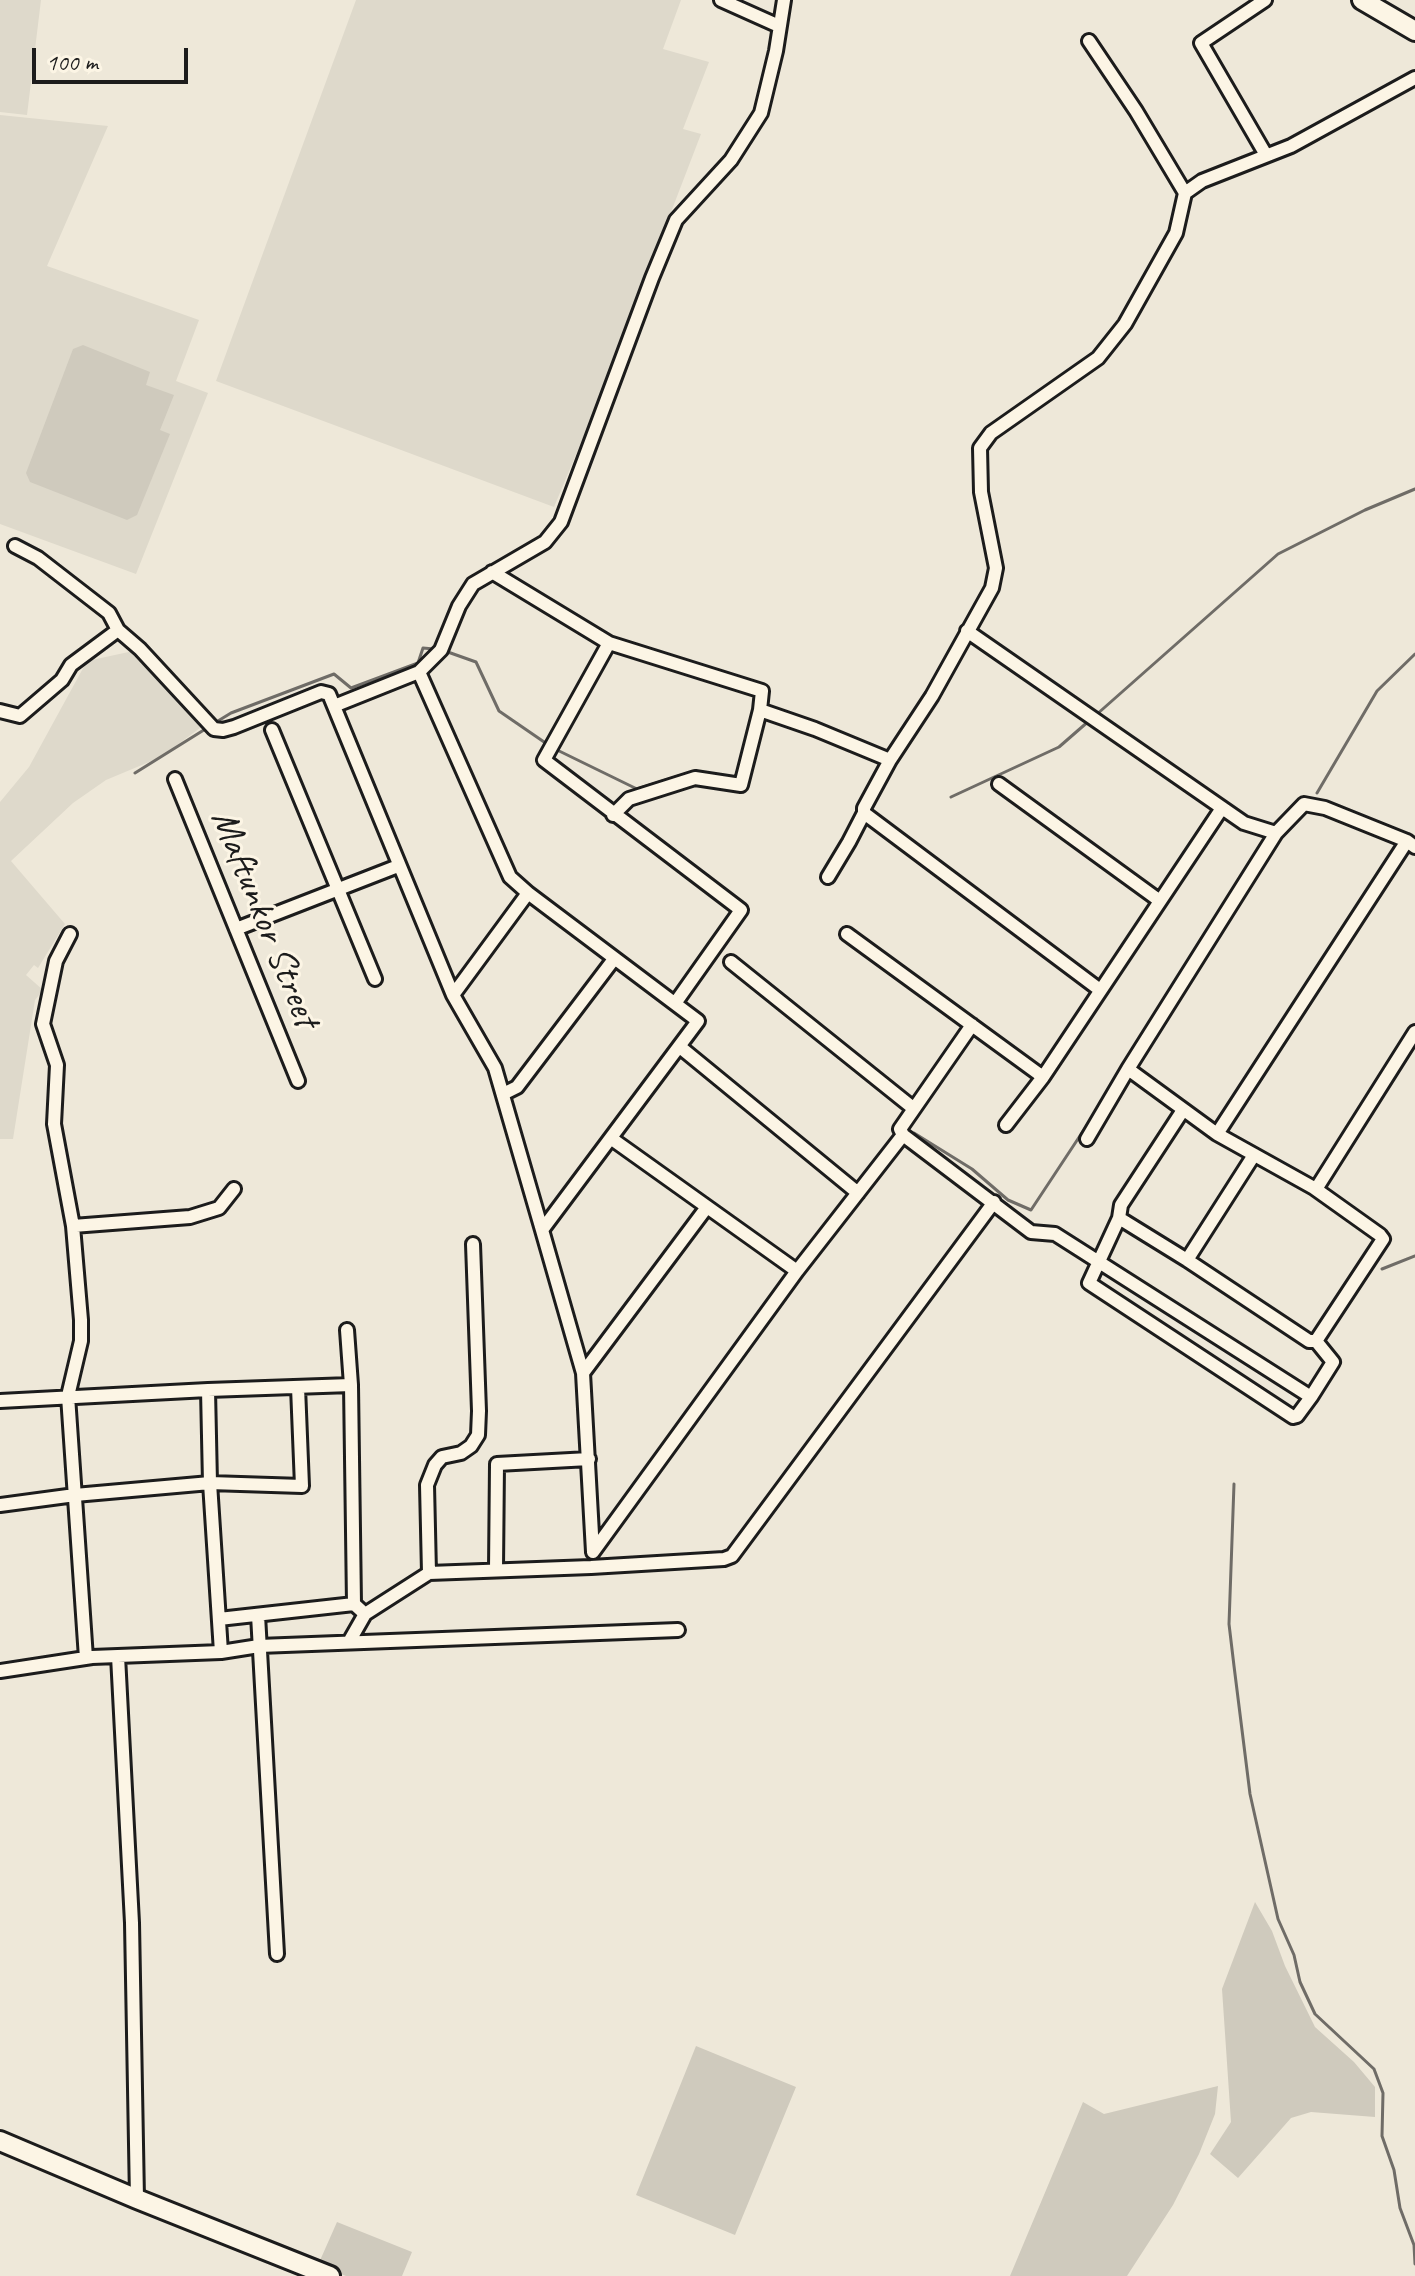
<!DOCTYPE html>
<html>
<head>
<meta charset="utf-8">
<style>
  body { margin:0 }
  #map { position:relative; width:1415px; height:2276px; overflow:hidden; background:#eee8d9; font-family:Caveat,sans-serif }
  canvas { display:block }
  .scale { position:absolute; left:32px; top:48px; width:156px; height:36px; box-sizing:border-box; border:4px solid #1c1c1c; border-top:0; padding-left:10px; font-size:24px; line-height:28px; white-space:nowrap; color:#1c1c1c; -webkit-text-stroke:6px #fcf5e5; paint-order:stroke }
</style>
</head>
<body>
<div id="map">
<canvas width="1415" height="2276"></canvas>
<div class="scale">100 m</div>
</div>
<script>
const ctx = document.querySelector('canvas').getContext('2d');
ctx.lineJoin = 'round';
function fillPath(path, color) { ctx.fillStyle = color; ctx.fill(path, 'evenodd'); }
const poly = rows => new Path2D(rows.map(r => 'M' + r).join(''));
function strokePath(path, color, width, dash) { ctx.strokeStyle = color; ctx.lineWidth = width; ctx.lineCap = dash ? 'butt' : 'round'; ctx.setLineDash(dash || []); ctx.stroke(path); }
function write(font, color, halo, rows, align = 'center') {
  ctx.font = font + ' Caveat,sans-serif'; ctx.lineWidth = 6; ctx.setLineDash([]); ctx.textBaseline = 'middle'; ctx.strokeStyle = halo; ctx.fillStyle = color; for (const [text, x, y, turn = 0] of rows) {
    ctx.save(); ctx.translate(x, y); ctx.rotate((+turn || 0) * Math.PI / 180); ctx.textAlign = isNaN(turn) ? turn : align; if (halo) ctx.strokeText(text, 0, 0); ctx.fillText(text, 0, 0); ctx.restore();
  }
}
const built = poly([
  [0,0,41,0,27,115,0,112],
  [356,0,681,0,663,49,709,62,683,129,701,134,598,402,554,507,216,381],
  [0,115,108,126,47,266,199,320,176,381,208,393,136,574,0,524],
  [138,650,204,725,161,757,106,780,73,803,11,861,65,924,38,968,34,965,26,975,43,990,35,1000,13,1139,0,1139,0,802,29,767,87,661]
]);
const green = poly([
  [83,345,150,372,146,385,174,395,160,430,170,434,137,515,127,520,30,482,26,473,73,349],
  [1255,1902,1272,1931,1285,1966,1315,2027,1354,2062,1375,2087,1375,2117,1311,2112,1291,2118,1238,2178,1210,2154,1231,2122,1222,1989],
  [696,2046,796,2087,735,2235,636,2195],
  [1218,2086,1215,2114,1199,2154,1173,2205,1127,2276,1010,2276,1083,2102,1104,2114],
  [337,2222,412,2252,402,2276,346,2276,318,2265]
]);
const stream = poly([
  [445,651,476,662,499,711,547,744],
  [1096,715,1278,554,1365,510,1415,489],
  [213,724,231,713,334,674,351,688,418,663,423,648,434,649],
  [553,748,637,789,695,771,725,776],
  [135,773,207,728],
  [1317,793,1377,691,1415,654],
  [951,797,1059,747,1090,720],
  [914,1133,972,1169,1008,1200,1031,1210,1099,1107],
  [1382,1269,1415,1256],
  [1234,1484,1229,1624,1234,1666,1250,1794,1278,1919,1294,1955,1300,1982,1315,2014,1374,2069,1383,2093,1382,2136,1394,2170,1400,2208,1414,2245,1415,2264]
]);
const minor = poly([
  [721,0,779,26],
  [1265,0,1201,43,1266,155],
  [1089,41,1136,111,1185,193],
  [15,546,38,558,109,613,118,630,140,649,214,729,223,730,234,727,321,692,329,694,453,995],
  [492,572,609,643],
  [967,631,1244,823,1276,833,1304,804,1325,808,1407,841,1415,847],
  [419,672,510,877,528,893],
  [334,706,419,672,441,650,459,606,473,584,545,542,561,522,652,278,676,220,731,160,761,113,776,51,784,0],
  [0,711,20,716,62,680,71,665,118,630],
  [272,730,375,979],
  [175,779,298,1081],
  [999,784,1160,901],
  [864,813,1100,990],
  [613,815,629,799,695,778,741,785,760,710,815,729,890,760],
  [828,877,849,842,864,813,864,808,890,760,932,696,992,588,996,568,981,492,980,448,991,433,1098,358,1125,324,1176,233,1185,193,1202,181,1291,146,1415,78],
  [236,929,398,866],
  [70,934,56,961,43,1024,57,1065,54,1124,73,1226,81,1320,81,1341,68,1396,86,1658],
  [847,934,1043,1077],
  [731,962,913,1108],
  [676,1002,741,910,544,760,609,643,762,691,760,710],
  [680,1047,858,1193],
  [1128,1069,1217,1134,1314,1188,1380,1235,1383,1239,1316,1341,1309,1341,1187,1260],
  [503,1094,517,1087,614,959],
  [1183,1110,1121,1205,1119,1218,1089,1283,1293,1417,1297,1416,1311,1397,1333,1362,1316,1341],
  [1006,1125,1043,1077,1222,808],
  [1217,1134,1407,841],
  [903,1135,1031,1232,1055,1234,1311,1397],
  [612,1139,797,1271],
  [1087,1139,1128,1069,1276,833],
  [1314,1188,1318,1186,1415,1032],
  [1119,1218,1187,1260,1254,1155],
  [73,1226,190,1217,219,1208,234,1189],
  [542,1230,495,1068,453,995,528,893,698,1021,542,1230,583,1373,593,1552],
  [347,1330,351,1385,354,1604,365,1614],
  [583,1373,707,1207],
  [0,1401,208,1390],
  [0,1505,75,1495,210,1483,302,1486,298,1387],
  [593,1552,797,1271,903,1135,900,1129,972,1025],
  [496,1569,497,1464,589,1459],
  [429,1573,427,1485,435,1465,442,1457,461,1453,471,1446,478,1435,479,1411,473,1244],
  [258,1615,277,1954],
  [219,1619,354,1604],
  [349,1642,365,1614,429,1573,591,1567,724,1559,732,1556,994,1202],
  [221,1652,210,1483,208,1390,351,1385],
  [118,1656,132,1923,137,2199],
  [0,1671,92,1657,221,1652,259,1646,678,1630]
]);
const secondary = poly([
  [1362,0,1415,31],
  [0,2141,137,2199,330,2276]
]);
const streetNames = [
  ["Maftunkor Street",264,919,68]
];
fillPath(built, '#ded9cb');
fillPath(green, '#cfcabd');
strokePath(stream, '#6f6c67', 3);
strokePath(minor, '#1c1c1c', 18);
strokePath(secondary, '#1c1c1c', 24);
strokePath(minor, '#fcf5e5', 12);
strokePath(secondary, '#fcf5e5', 18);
write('38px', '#1c1c1c', '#fcf5e5', streetNames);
</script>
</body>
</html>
